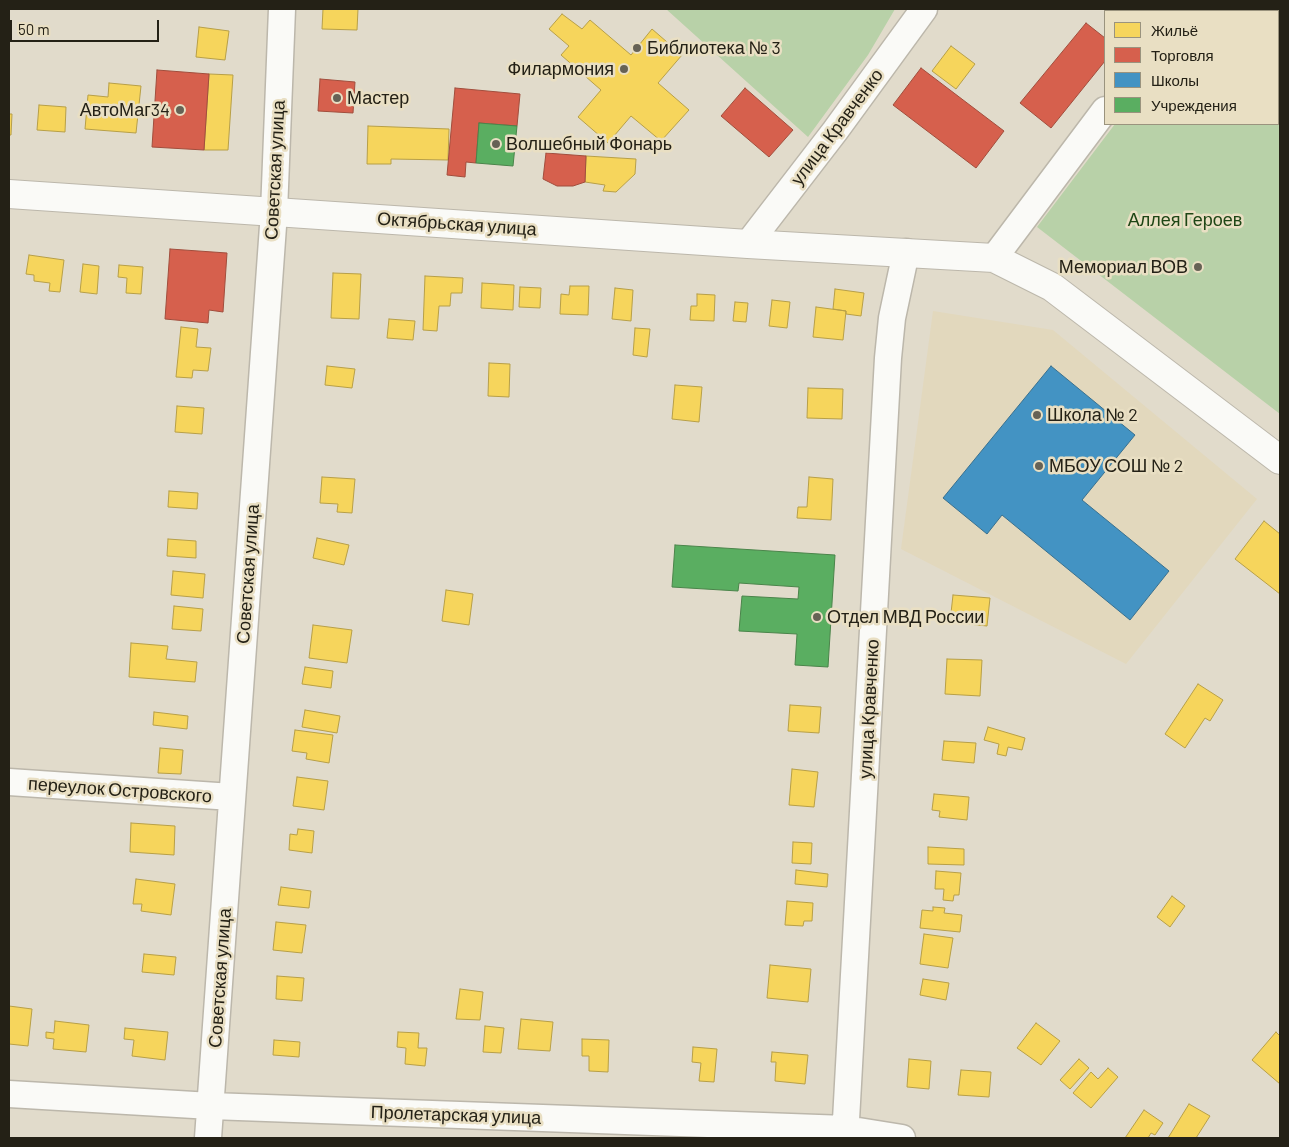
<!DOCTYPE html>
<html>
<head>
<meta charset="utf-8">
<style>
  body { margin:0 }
  #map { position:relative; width:1289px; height:1147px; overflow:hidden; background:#e1dbcb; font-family:Barlow,sans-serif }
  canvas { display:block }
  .frame { position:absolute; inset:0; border:10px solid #242116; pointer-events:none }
  .legend { position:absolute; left:1104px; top:10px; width:175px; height:115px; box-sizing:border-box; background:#e9dfc3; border:1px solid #9a937e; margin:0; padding:6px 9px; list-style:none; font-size:15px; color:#242116 }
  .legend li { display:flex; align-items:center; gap:10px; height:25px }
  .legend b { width:25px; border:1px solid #9a937e }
  .scale { position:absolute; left:10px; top:20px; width:149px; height:22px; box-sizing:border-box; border:2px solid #242116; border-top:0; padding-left:6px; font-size:15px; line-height:18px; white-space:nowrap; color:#242116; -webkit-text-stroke:4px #e9dfc3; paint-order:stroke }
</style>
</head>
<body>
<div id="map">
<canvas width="1289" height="1147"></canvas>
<div class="frame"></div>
<ul class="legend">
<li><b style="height:14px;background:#f6d55c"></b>Жильё</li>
<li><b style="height:14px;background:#d6604d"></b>Торговля</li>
<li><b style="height:14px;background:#4393c3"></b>Школы</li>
<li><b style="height:14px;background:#5aae61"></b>Учреждения</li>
</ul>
<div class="scale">50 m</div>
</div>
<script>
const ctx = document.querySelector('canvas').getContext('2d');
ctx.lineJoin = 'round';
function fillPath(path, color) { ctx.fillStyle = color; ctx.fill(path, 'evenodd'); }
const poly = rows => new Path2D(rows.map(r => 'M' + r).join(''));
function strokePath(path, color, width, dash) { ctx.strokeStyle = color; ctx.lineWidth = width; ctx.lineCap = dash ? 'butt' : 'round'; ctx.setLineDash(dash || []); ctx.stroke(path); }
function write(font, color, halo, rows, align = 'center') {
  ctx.font = font + ' Barlow,sans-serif'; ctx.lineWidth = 5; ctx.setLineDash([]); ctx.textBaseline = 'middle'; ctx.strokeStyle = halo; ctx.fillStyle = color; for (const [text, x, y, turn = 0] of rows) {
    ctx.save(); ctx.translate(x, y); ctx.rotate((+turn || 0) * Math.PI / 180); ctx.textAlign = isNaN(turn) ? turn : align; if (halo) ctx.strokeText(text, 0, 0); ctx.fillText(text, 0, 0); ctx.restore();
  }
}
const built = poly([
  [933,311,1053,330,1257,499,1126,664,901,549]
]);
const green = poly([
  [666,9,895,9,868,55,808,137],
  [1202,9,1280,9,1280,414,1037,227,1115,124,1278,124,1278,11,1200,11]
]);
const homes = poly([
  [323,9,358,9,357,30,322,29,323,9],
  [562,14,582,29,590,20,631,55,652,29,682,55,658,83,689,110,661,141,631,116,608,143,578,117,601,90,561,55,569,46,549,29,562,14],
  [199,27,229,31,225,60,196,57,199,27],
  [951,46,975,64,956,89,932,71,951,46],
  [209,74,233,75,228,150,204,150,209,74],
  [109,83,141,86,136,133,85,129,88,95,108,97,109,83],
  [39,105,66,107,65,132,37,130,39,105],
  [9,114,12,114,11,135,9,135,9,114],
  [368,126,449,129,448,160,391,159,391,164,367,164,368,126],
  [586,156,636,159,635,174,616,192,603,191,605,185,585,182,586,156],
  [29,255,64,260,60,292,49,291,50,283,34,281,34,275,26,274,29,255],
  [83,264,99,266,97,294,80,292,83,264],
  [119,265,143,267,141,294,126,293,127,278,118,277,119,265],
  [333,273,361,274,359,319,331,318,333,273],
  [425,276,463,278,462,293,451,293,450,306,439,306,437,331,423,330,425,276],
  [482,283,514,285,513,310,481,308,482,283],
  [570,286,589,286,588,315,560,314,561,294,569,295,570,286],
  [520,287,541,288,540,308,519,307,520,287],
  [615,288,633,290,631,321,612,319,615,288],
  [835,289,864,293,861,316,846,314,846,311,833,309,835,289],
  [697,294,715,295,714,321,690,320,691,306,697,306,697,294],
  [772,300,790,302,787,328,769,326,772,300],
  [735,302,748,303,746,322,733,321,735,302],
  [816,307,846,311,843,340,813,337,816,307],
  [389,319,415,321,413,340,387,338,389,319],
  [181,327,198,329,196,347,211,348,208,371,193,370,192,378,176,377,181,327],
  [635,328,650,329,647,357,633,355,635,328],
  [489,363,510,364,509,397,488,396,489,363],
  [327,366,355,369,352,388,325,385,327,366],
  [675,385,702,387,699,422,672,419,675,385],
  [808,388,843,389,842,419,807,418,808,388],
  [177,406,204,408,202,434,175,432,177,406],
  [322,477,355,479,352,513,337,512,338,504,320,503,322,477],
  [809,477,833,479,831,520,797,518,798,507,807,507,809,477],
  [169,491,198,493,197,509,168,507,169,491],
  [1264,521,1280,534,1280,594,1235,559,1264,521],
  [317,538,349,545,344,565,313,558,317,538],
  [168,539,196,541,196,558,167,556,168,539],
  [173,571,205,574,203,598,171,595,173,571],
  [446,590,473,594,469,625,442,621,446,590],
  [953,595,990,598,987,626,950,622,953,595],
  [174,606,203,609,201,631,172,629,174,606],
  [313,625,352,630,347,663,309,658,313,625],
  [131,643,168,646,166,659,197,662,195,682,129,677,131,643],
  [947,659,982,660,980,696,945,694,947,659],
  [305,667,333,671,331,688,302,684,305,667],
  [1198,684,1223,700,1210,721,1205,718,1185,748,1165,734,1198,684],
  [790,705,821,707,819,733,788,731,790,705],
  [305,710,340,716,337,733,302,727,305,710],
  [154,712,188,716,187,729,153,725,154,712],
  [988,727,1025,738,1022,750,1008,747,1006,756,997,754,999,744,984,740,988,727],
  [295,730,333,735,329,763,306,759,307,753,292,751,295,730],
  [944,741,976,743,974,763,942,760,944,741],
  [160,748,183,750,181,774,158,773,160,748],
  [792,769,818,772,814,807,789,805,792,769],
  [297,777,328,781,324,810,293,806,297,777],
  [934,794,969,797,967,820,939,817,940,811,932,810,934,794],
  [131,823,175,826,174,855,130,852,131,823],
  [298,829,314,831,312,853,289,850,290,834,297,835,298,829],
  [793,842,812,843,811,864,792,863,793,842],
  [928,847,964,849,964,865,928,864,928,847],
  [796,870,828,874,827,887,795,884,796,870],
  [936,871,961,873,959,895,954,895,953,901,943,900,944,889,935,889,936,871],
  [136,879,175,884,171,915,141,911,142,904,133,904,136,879],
  [281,887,311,891,309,908,278,905,281,887],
  [1172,896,1185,906,1170,927,1157,917,1172,896],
  [787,901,813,903,812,921,804,921,803,926,785,925,787,901],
  [933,907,945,908,944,913,962,915,960,932,920,928,922,910,933,911,933,907],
  [276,922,306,925,302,953,273,950,276,922],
  [924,934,953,938,948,968,920,964,924,934],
  [144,954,176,957,174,975,142,972,144,954],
  [770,965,811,969,808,1002,767,998,770,965],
  [277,976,304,978,302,1001,276,999,277,976],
  [923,979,949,983,946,1000,920,995,923,979],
  [460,989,483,992,480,1020,456,1019,460,989],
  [9,1006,32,1009,28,1046,9,1044,9,1006],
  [521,1019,553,1022,550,1051,518,1049,521,1019],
  [55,1021,89,1025,86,1052,53,1049,54,1039,46,1038,46,1032,54,1033,55,1021],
  [1036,1023,1060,1041,1041,1065,1017,1048,1036,1023],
  [485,1026,504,1028,501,1053,483,1052,485,1026],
  [125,1028,168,1032,165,1060,132,1056,134,1040,124,1039,125,1028],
  [398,1032,419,1033,418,1048,427,1048,425,1066,405,1064,406,1048,397,1047,398,1032],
  [1276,1032,1280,1036,1280,1084,1252,1060,1276,1032],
  [582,1039,609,1040,608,1072,589,1071,589,1056,582,1056,582,1039],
  [274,1040,300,1042,299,1057,273,1055,274,1040],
  [693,1047,717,1049,714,1082,699,1081,701,1063,692,1062,693,1047],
  [772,1052,808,1055,805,1084,775,1081,776,1062,771,1062,772,1052],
  [909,1059,931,1061,929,1089,907,1087,909,1059],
  [1079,1059,1089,1068,1070,1089,1060,1080,1079,1059],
  [1108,1068,1118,1077,1091,1108,1073,1093,1091,1072,1098,1079,1108,1068],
  [961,1070,991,1072,989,1097,958,1095,961,1070],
  [1189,1104,1210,1116,1196,1138,1168,1138,1189,1104],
  [1144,1110,1163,1123,1155,1135,1151,1133,1148,1138,1125,1138,1144,1110]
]);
const shops = poly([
  [1086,23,1105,38,1105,61,1051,128,1020,103,1086,23],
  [921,68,1004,131,976,168,893,105,921,68],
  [157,70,209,74,204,150,152,147,157,70],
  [320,79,355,82,353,113,318,111,320,79],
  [455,88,520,94,517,126,479,123,476,163,466,162,465,177,447,175,455,88],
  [745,88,793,130,769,157,721,116,745,88],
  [546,153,586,156,585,182,573,186,557,186,543,179,546,153],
  [170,249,227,253,223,312,209,310,208,323,165,319,170,249]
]);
const schools = poly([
  [1051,366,1135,435,1082,500,1169,571,1130,620,1002,515,987,534,943,498,1051,366]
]);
const public = poly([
  [479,123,517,126,513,166,476,163,479,123],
  [675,545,835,555,828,667,795,665,797,634,739,631,742,596,798,599,799,587,739,583,738,591,672,587,675,545]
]);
const minor = poly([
  [1179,11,1181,9],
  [748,244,835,131,924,9],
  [994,258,1105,110],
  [9,782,232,797],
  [9,1094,211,1106,846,1129,902,1138],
  [208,1138,274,212,282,9],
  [845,1138,888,358,892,318,906,252]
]);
const major = poly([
  [9,194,748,244,994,258,1052,287,1280,460]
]);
const markers = [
  [637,48,5,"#666255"],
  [624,69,5,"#666255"],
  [337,98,5,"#666255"],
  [180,110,5,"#666255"],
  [496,144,5,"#666255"],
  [1198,267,5,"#666255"],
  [1037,415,5,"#666255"],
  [1039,466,5,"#666255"],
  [817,617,5,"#666255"]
];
const poiNames = [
  ["Библиотека № 3",647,48],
  ["Филармония",614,69,"right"],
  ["Мастер",347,98],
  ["АвтоМаг34",170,110,"right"],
  ["Волшебный Фонарь",506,144],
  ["Мемориал ВОВ",1188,267,"right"],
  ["Школа № 2",1047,415],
  ["МБОУ СОШ № 2",1049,466],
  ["Отдел МВД России",827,617]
];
const streetNames = [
  ["улица Кравченко",837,127,-53],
  ["Советская улица",275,170,-87],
  ["Октябрьская улица",457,224,4],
  ["Советская улица",248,574,-86],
  ["улица Кравченко",869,709,-87],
  ["переулок Островского",120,790,4],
  ["Советская улица",220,978,-86],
  ["Пролетарская улица",456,1115,2]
];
const parkNames = [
  ["Аллея Героев",1185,220]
];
fillPath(built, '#e2d8bd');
fillPath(green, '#b8d1a8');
fillPath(homes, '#f6d55c');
strokePath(homes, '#b79f47', 1);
fillPath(shops, '#d6604d');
strokePath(shops, '#a14d3c', 1);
fillPath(schools, '#4393c3');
strokePath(schools, '#3a718f', 1);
fillPath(public, '#5aae61');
strokePath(public, '#4a844a', 1);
strokePath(minor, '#bcb7ab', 29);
strokePath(major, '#bcb7ab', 30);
strokePath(minor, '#fafaf7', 26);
strokePath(major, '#fafaf7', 28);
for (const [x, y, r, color] of markers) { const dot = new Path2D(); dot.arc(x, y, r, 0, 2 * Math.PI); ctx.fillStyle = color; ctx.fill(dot); strokePath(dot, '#e9dfc3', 2); }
write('18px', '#242116', '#e9dfc3', poiNames, 'left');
write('18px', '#242116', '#e9dfc3', streetNames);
write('18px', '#1e4615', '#e9dfc3', parkNames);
</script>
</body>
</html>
